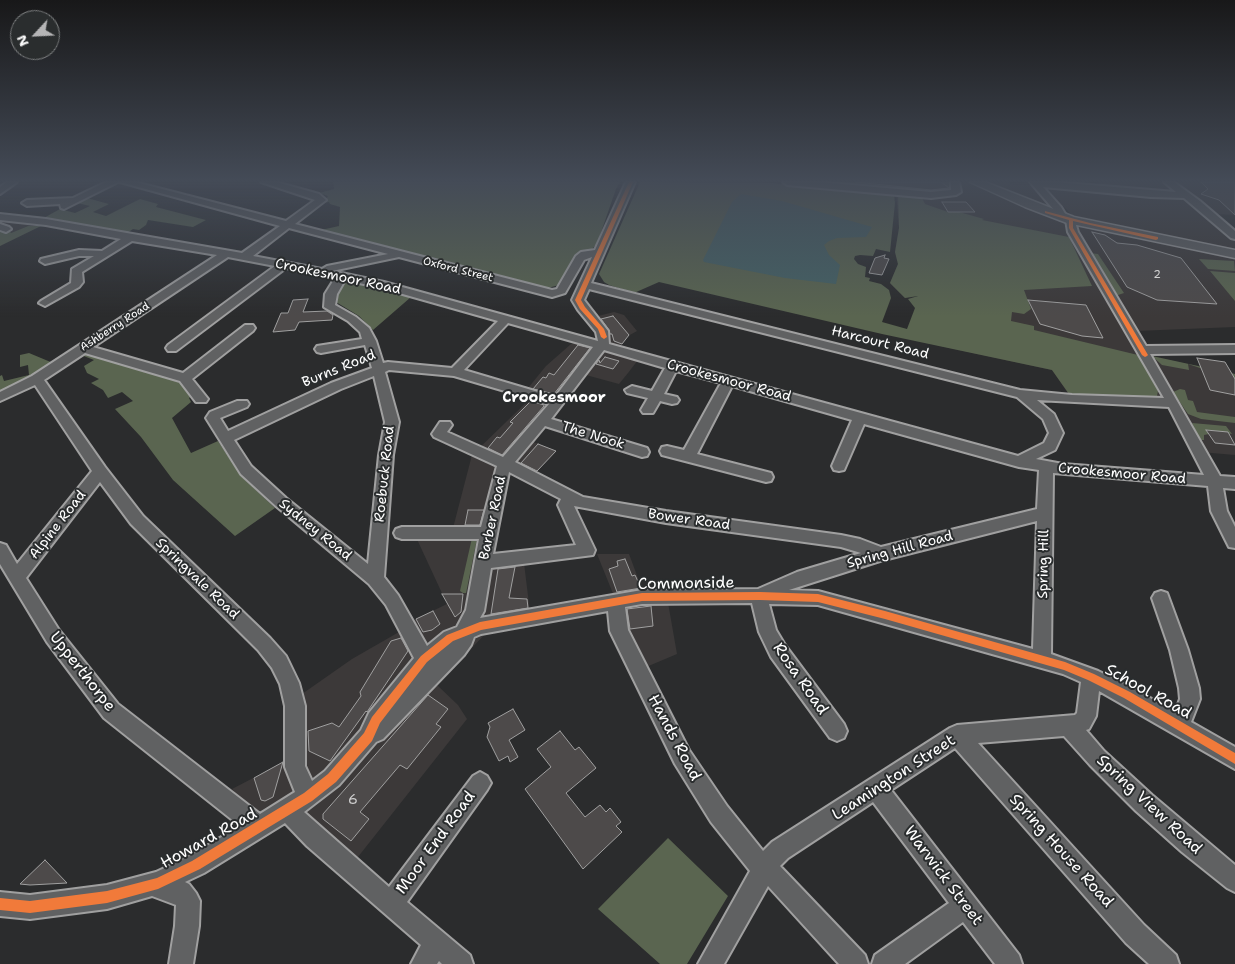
<!DOCTYPE html>
<html>
<head>
<meta charset="utf-8">
<style>
  body { margin:0 }
  #map { position:relative; width:1235px; height:964px; overflow:hidden; background:#2b2c2d; font-family:"Shantell Sans",sans-serif }
  canvas { display:block }
  .north { position:absolute; left:10px; top:10px; width:50px; height:50px; box-sizing:border-box; background:#2a2d2e; border:1px solid #7f8182; border-radius:50%; rotate:245deg; font-size:14px; font-weight:700; line-height:20px; text-align:center; color:#fff }
  .north::after { content:''; display:block; margin:auto; width:18px; height:22px; background:#b5b5b6; clip-path:polygon(50% 0,100% 100%,50% 72%,0 100%) }
</style>
</head>
<body>
<div id="map">
<canvas width="1235" height="964"></canvas>
<div class="north">N</div>
</div>
<script>
const ctx = document.querySelector('canvas').getContext('2d');
ctx.lineJoin = 'round';
function fillPath(path, color) { ctx.fillStyle = color; ctx.fill(path, 'evenodd'); }
const poly = rows => new Path2D(rows.map(r => 'M' + r).join(''));
function strokePath(path, color, width, dash) { ctx.strokeStyle = color; ctx.lineWidth = width; ctx.lineCap = dash ? 'butt' : 'round'; ctx.setLineDash(dash || []); ctx.stroke(path); }
function write(font, color, halo, rows, align = 'center') {
  ctx.font = font + ' "Shantell Sans",sans-serif'; ctx.lineWidth = 4; ctx.setLineDash([]); ctx.textBaseline = 'middle'; ctx.strokeStyle = halo; ctx.fillStyle = color; for (const [text, x, y, turn = 0] of rows) {
    ctx.save(); ctx.translate(x, y); ctx.rotate((+turn || 0) * Math.PI / 180); ctx.textAlign = isNaN(turn) ? turn : align; if (halo) ctx.strokeText(text, 0, 0); ctx.fillText(text, 0, 0); ctx.restore();
  }
}
const built = poly([
  [955,182,975,182,1047,212,1235,254,1235,327,1136,331,1145,355,1235,374,1235,455,1200,452,1173,403,1072,399,1052,370,936,345,918,296,917,295,905,298,890,283,898,264,895,252,899,228,896,193,939,195],
  [984,182,1008,182,1013,185,1031,185,1048,205,1046,207],
  [1098,182,1235,182,1235,215,1213,214,1188,193,1166,194,1102,188],
  [1043,186,1188,199,1235,240,1235,250,1072,215],
  [0,213,49,221,41,226,28,226,11,233,9,229,0,231],
  [614,312,624,315,637,331,628,336,616,352,638,360,628,373,619,384,586,375,531,441,556,451,536,473,500,466,478,567,524,563,530,612,492,619,486,633,437,685,458,705,467,719,354,862,298,810,265,829,232,789,284,762,302,694,352,659,413,624,416,619,447,604,415,535,453,528,472,455,537,392,528,388,546,366,571,344,575,343,594,348,606,341,594,317],
  [597,554,629,554,645,597,667,597,677,654,639,670,616,601]
]);
const green = poly([
  [333,182,620,182,616,189,597,244,592,249,578,254,559,285,548,288,407,253,321,230,339,226,340,207,330,204,329,202,323,203,328,196,319,193,334,189],
  [640,182,772,183,894,194,895,203,890,252,876,249,873,256,860,255,855,256,854,259,858,264,866,267,865,277,870,278,869,281,881,284,889,290,891,298,882,322,907,329,915,308,908,299,918,296,905,298,890,283,898,264,895,252,899,228,898,194,921,196,925,204,948,212,959,212,984,219,982,220,1069,237,1092,286,1024,290,1031,309,1024,314,1012,312,1011,321,1034,326,1034,330,1138,355,1158,391,1157,396,1155,398,1069,394,1052,370,882,334,659,282,634,293,609,285,604,282,599,274],
  [799,182,950,182,952,190,935,193],
  [87,198,109,204,93,212,106,216,140,199,158,204,156,207,206,220,193,227,148,220,146,225,139,230,133,229,124,235,40,220,60,209,75,213,90,206,77,203],
  [28,226,41,226,0,246,0,231,9,229,11,233],
  [1090,253,1098,254,1124,293,1115,296],
  [1199,259,1234,261,1235,271,1208,269],
  [1210,271,1235,273,1235,301],
  [344,282,365,285,411,297,373,330,359,316,336,302,339,288],
  [29,353,53,363,33,376,0,391,0,376,2,375,4,381,29,375,28,365,20,367,20,355],
  [86,354,180,379,192,396,189,398,191,402,172,418,191,453,218,441,242,477,275,508,235,536,173,480,141,437,115,409,133,401,122,392,108,398,103,390,91,383,99,379,87,373,84,366,94,360,81,355],
  [1152,356,1235,374,1235,384,1212,372,1188,364,1189,370,1162,365],
  [1180,389,1185,390,1188,400,1193,401,1197,412,1235,417,1235,423,1201,419,1188,414,1173,392],
  [1192,423,1226,426,1232,434,1207,430,1209,434,1204,435,1204,440,1200,440],
  [472,538,477,539,466,593,463,593,460,591],
  [668,838,728,896,687,964,660,964,598,909]
]);
const water = poly([
  [741,194,782,201,872,227,866,237,837,238,829,241,824,245,829,255,840,265,836,284,785,278,704,262,703,260,732,202]
]);
const building = poly([
  [856,182,941,182,949,188,931,190,856,182],
  [1201,182,1235,182,1235,215,1219,200,1201,194,1208,189,1201,182],
  [942,202,966,202,975,212,948,212,942,202],
  [1092,232,1105,235,1117,243,1137,245,1181,258,1217,304,1157,300,1127,287,1092,232],
  [885,255,884,258,889,259,882,275,869,273,875,258,885,255],
  [308,299,303,312,327,311,333,315,332,320,299,322,295,330,273,332,281,313,288,313,293,300,308,299],
  [1028,300,1086,305,1103,338,1082,336,1040,324,1028,300],
  [613,316,629,335,622,344,614,341,612,334,610,334,609,330,601,319,613,316],
  [578,345,590,348,554,394,533,389,543,377,546,378,549,373,554,375,578,345],
  [605,357,619,361,613,369,596,364,599,360,600,363,605,357],
  [1197,358,1225,362,1235,379,1235,395,1210,390,1197,358],
  [531,401,544,405,544,406,502,455,488,448,497,437,500,438,513,423,510,422,531,401],
  [1206,430,1228,432,1235,445,1215,443,1206,430],
  [538,444,556,451,537,471,521,463,538,444],
  [468,510,484,510,480,525,465,525,468,510],
  [625,559,632,576,635,575,641,588,617,592,609,569,618,566,617,561,625,559],
  [515,567,509,598,527,599,528,608,491,614,498,569,515,567],
  [442,594,463,594,461,612,455,617,442,594],
  [651,606,653,626,630,629,627,609,651,606],
  [433,611,440,624,432,630,423,632,416,619,433,611],
  [401,638,408,651,367,712,366,711,330,761,309,751,308,731,332,723,339,727,361,696,360,692,391,641,401,638],
  [428,695,448,709,436,724,441,727,407,769,400,765,360,812,369,819,351,841,323,819,323,814,428,695],
  [513,709,525,730,509,740,518,757,510,762,508,756,499,761,487,737,490,727,488,723,513,709],
  [560,731,575,750,579,747,596,768,566,793,585,817,600,805,606,812,610,808,621,822,616,826,622,832,583,869,525,789,551,767,537,749,560,731],
  [283,762,273,797,265,801,261,800,254,778,283,762],
  [45,860,67,883,30,885,20,884,45,860]
]);
const minor = poly([
  [7,182,17,182,0,194,0,187,7,182],
  [106,182,118,182,64,209,61,208,60,204,27,206,22,203,27,200,73,198,106,182],
  [120,182,135,182,286,221,315,200,261,182,276,182,319,194,326,200,295,224,552,290,557,289,576,256,581,252,595,250,626,182,635,182,591,283,1020,390,1072,395,1164,398,1068,232,1066,220,1068,218,1074,218,1078,232,1146,346,1235,345,1235,353,1150,354,1220,476,1235,477,1235,489,1223,488,1227,511,1235,527,1235,548,1229,547,1211,511,1208,486,1053,473,1051,654,1098,671,1134,689,1175,712,1180,699,1179,688,1170,650,1152,598,1155,593,1161,591,1167,593,1188,650,1199,688,1200,699,1191,722,1235,747,1235,769,1099,691,1096,716,1089,729,1086,730,1104,751,1152,795,1235,865,1235,892,1227,888,1182,852,1136,811,1090,765,1064,736,978,743,1144,925,1176,955,1179,964,1149,964,1126,943,955,748,891,790,1019,955,1022,964,995,964,963,922,905,964,872,964,875,955,949,903,873,802,788,858,780,866,865,955,868,964,839,964,768,886,724,964,698,964,750,871,711,822,675,764,610,631,608,611,481,634,474,637,471,645,464,655,383,739,376,742,339,785,304,812,389,887,473,776,480,772,487,776,491,783,487,790,407,902,470,955,473,964,442,964,439,961,437,964,411,964,421,945,307,846,285,823,204,873,185,882,189,884,196,893,200,901,199,926,193,964,169,964,175,926,176,905,152,896,107,909,30,919,0,916,0,892,30,895,107,885,156,872,188,857,240,826,104,718,47,642,0,564,0,543,6,545,17,564,92,471,35,385,0,401,0,392,32,376,217,255,132,241,82,272,83,282,79,287,45,306,39,303,41,301,71,283,72,269,94,256,79,256,45,264,40,261,41,259,79,250,102,251,121,239,46,225,0,220,0,214,46,219,242,253,280,226,120,182],
  [289,228,388,254,327,266,322,269,253,256,289,228],
  [228,257,275,266,168,345,166,348,168,351,176,351,286,268,335,278,325,294,324,307,348,321,360,332,362,339,317,346,315,349,317,352,321,353,365,345,372,368,331,383,228,431,220,418,247,407,249,404,247,401,237,401,210,412,206,418,241,474,276,506,369,584,386,605,414,658,369,713,361,730,325,771,312,781,305,766,305,706,299,683,286,656,270,638,143,516,105,467,44,380,85,353,180,381,196,402,206,402,208,399,192,379,253,331,255,328,253,325,245,325,183,373,93,347,228,257],
  [399,257,552,297,565,293,584,260,592,257,572,300,578,310,596,332,598,341,384,282,332,271,399,257],
  [345,280,378,287,498,321,452,368,388,362,383,363,376,341,369,328,356,317,335,305,337,294,345,280],
  [589,289,1017,397,1043,419,1049,433,1044,443,1018,456,609,344,608,331,584,300,589,289],
  [508,323,593,347,555,397,464,370,508,323],
  [604,350,665,368,652,391,632,386,625,390,627,393,648,398,641,410,643,413,653,413,660,401,672,404,677,403,679,400,677,397,664,394,676,371,721,383,684,450,667,446,662,447,660,451,662,455,766,482,771,481,773,477,771,473,697,454,732,386,852,420,832,466,834,470,839,471,844,470,864,424,1019,467,1039,470,1037,509,881,547,860,539,841,535,666,511,583,497,515,462,545,426,642,457,647,456,649,452,647,448,551,419,604,350],
  [389,370,454,376,549,404,503,457,447,432,452,425,450,422,440,422,432,434,434,437,497,466,481,527,402,527,396,529,394,533,396,537,402,539,479,539,466,610,457,627,444,632,427,646,398,595,384,577,393,455,399,422,385,372,389,370],
  [374,376,385,422,379,455,368,564,286,498,251,466,234,440,341,389,374,376],
  [1037,400,1169,407,1204,475,1063,464,1036,459,1055,450,1063,433,1054,414,1037,400],
  [509,472,561,499,558,505,576,545,493,554,509,472],
  [100,482,131,524,258,650,272,668,280,684,285,706,285,767,295,792,260,814,118,704,59,630,26,578,100,482],
  [574,506,666,523,841,547,861,553,797,572,758,589,642,590,480,618,484,611,491,568,593,555,595,550,574,506],
  [1037,521,1033,649,818,591,789,590,880,561,1037,521],
  [752,603,759,632,771,657,830,738,837,741,844,738,847,731,844,724,785,645,776,630,769,604,818,605,1063,674,1081,682,1077,713,1075,715,957,725,950,728,772,842,763,851,727,806,689,750,628,630,625,607,642,604,752,603],
  [783,182,819,182,931,192,951,190,951,182,959,182,961,192,956,195,931,198,787,185,783,182],
  [1030,182,1054,182,1176,192,1164,182,1174,182,1200,201,1235,231,1235,239,1231,238,1184,198,1151,197,1043,187,1061,207,1067,217,1062,220,1059,219,1054,210,1030,182],
  [0,224,9,227,11,229,6,232,0,230,0,224]
]);
const major = poly([
  [970,182,985,182,1074,217,1235,250,1235,258,1067,223,1025,207,970,182]
]);
const cycleway = poly([
  [629,182,633,182,581,300,585,307,604,329,607,337,604,339,601,337,598,329,580,309,575,300,629,182],
  [1045,211,1090,223,1158,237,1158,239,1156,240,1073,221,1073,228,1148,355,1147,356,1145,357,1142,355,1069,228,1069,220,1045,213,1045,211],
  [760,592,818,594,885,611,1065,662,1094,674,1130,692,1235,753,1235,764,1124,698,1088,680,1064,670,885,619,818,602,760,600,642,601,481,630,453,641,427,662,380,723,372,741,336,782,312,801,200,869,158,889,107,903,30,913,0,910,0,898,30,901,107,891,157,878,192,861,304,793,328,774,364,733,372,717,421,656,447,635,480,622,642,593,760,592]
]);
const farStreetnames = [
  ["Oxford Street",458,270,14],
  ["Ashberry Road",115,327,-33]
];
const numberNames = [
  ["2",1157,275]
];
const streetNames = [
  ["Crookesmoor Road",338,277,12],
  ["Harcourt Road",880,343,14],
  ["Burns Road",339,369,-22],
  ["Crookesmoor Road",729,381,15],
  ["The Nook",593,436,17],
  ["Roebuck Road",385,474,-84],
  ["Crookesmoor Road",1122,474,5],
  ["Barber Road",493,518,-78],
  ["Bower Road",689,520,8],
  ["Alpine Road",58,525,-52],
  ["Sydney Road",315,530,39],
  ["Spring Hill Road",900,550,-15],
  ["Spring Hill",1044,564,-89],
  ["Springvale Road",197,579,44]
];
const nearNumbernames = [
  ["6",353,800]
];
const neighbourhoodNames = [
  ["Crookesmoor",554,398]
];
const nearStreetnames = [
  ["Commonside",686,584,-1],
  ["Upperthorpe",82,672,52],
  ["Rosa Road",800,679,55],
  ["School Road",1148,692,29],
  ["Hands Road",674,738,62],
  ["Leamington Street",894,778,-33],
  ["Spring View Road",1149,805,43],
  ["Howard Road",209,839,-29],
  ["Moor End Road",436,843,-54],
  ["Spring House Road",1061,851,48],
  ["Warwick Street",943,876,53]
];
fillPath(built, '#3c3939');
fillPath(green, '#5a6550');
fillPath(water, '#456265');
fillPath(building, '#4d4a4a');
strokePath(building, '#a0a0a0', 1);
strokePath(minor, '#a0a0a0', 4);
strokePath(major, '#a0a0a0', 3);
fillPath(minor, '#606162');
fillPath(major, '#606162');
fillPath(cycleway, '#f17a3a');
const sky = ctx.createLinearGradient(0, 0, 0, 317);
sky.addColorStop(0, '#181819');
sky.addColorStop(0.57, '#444b57');
sky.addColorStop(1, '#444b5700');
ctx.fillStyle = sky;
ctx.fillRect(0, 0, 1235, 317);
write('11px', '#fff', '#2a2d2e', farStreetnames);
write('11px', '#d2d2d2', null, numberNames);
write('14px', '#fff', '#2a2d2e', streetNames);
write('14px', '#d2d2d2', null, nearNumbernames);
write('bold 15px', '#fff', '#2a2d2e', neighbourhoodNames);
write('16px', '#fff', '#2a2d2e', nearStreetnames);
</script>
</body>
</html>
